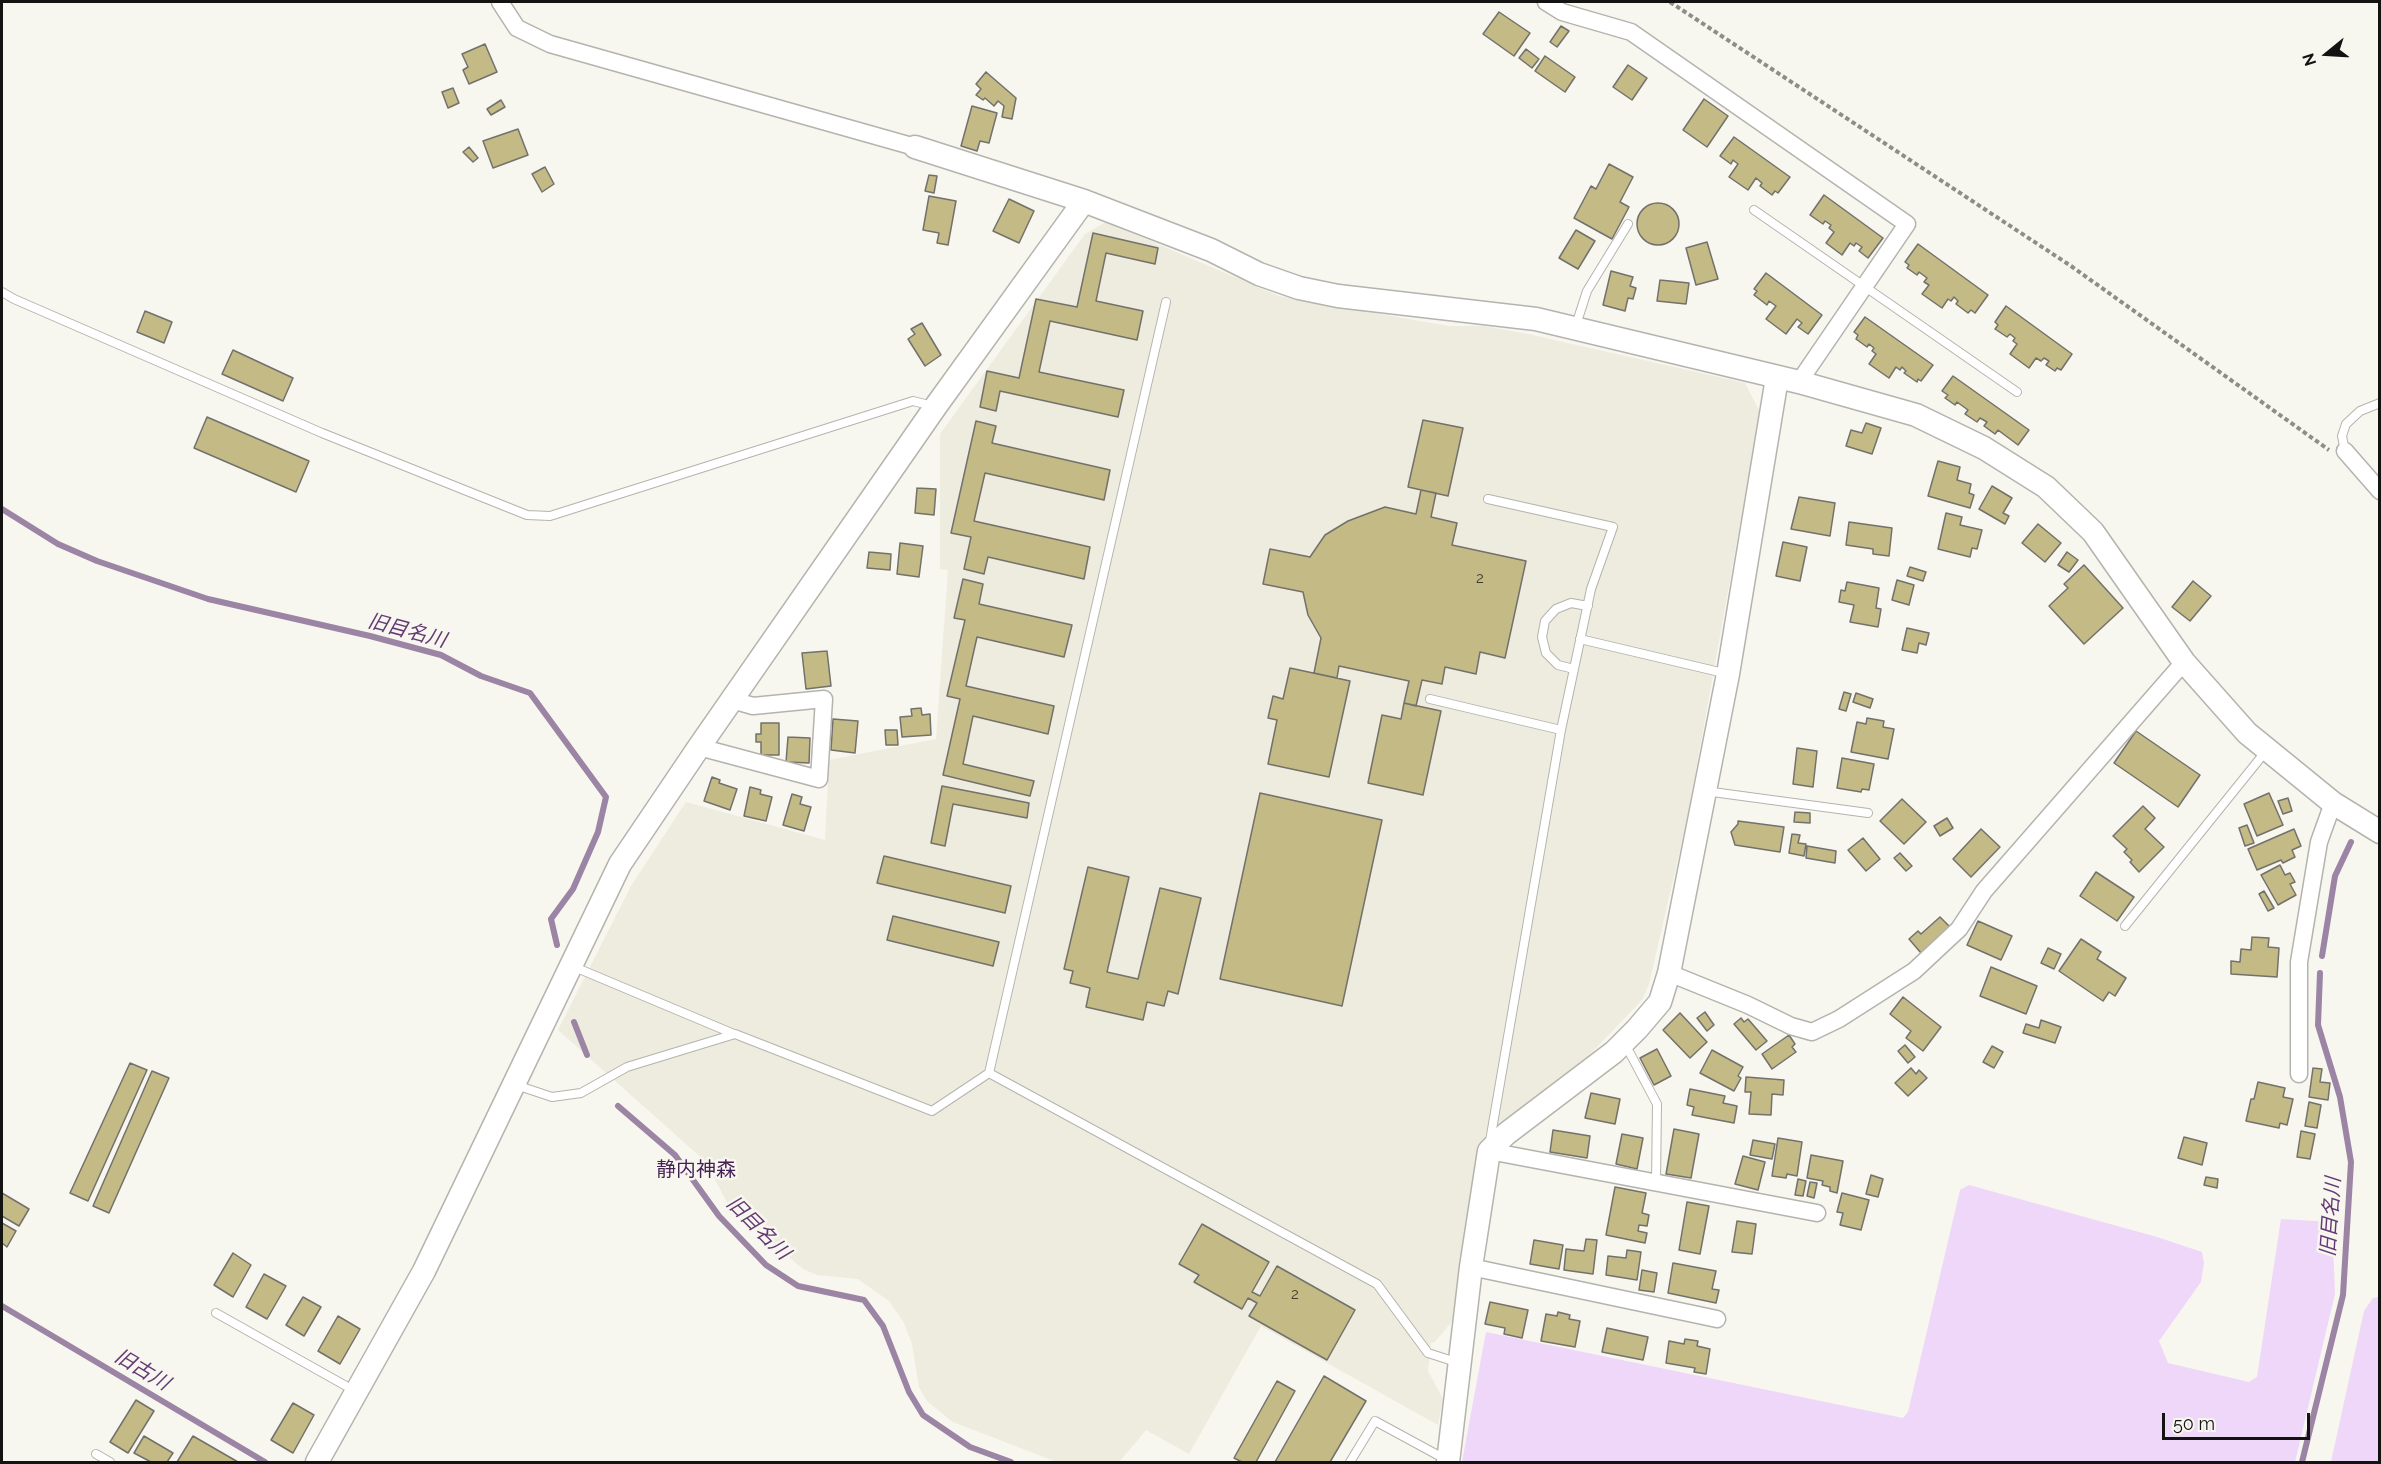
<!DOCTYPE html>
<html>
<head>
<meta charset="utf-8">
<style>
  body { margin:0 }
  #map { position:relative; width:2381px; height:1464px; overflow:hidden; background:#f7f6ef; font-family:Raleway,sans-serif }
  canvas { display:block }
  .frame { position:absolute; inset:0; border:3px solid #131311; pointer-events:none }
  .north { position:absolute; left:2297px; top:24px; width:60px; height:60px; -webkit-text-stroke:4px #f7f6ef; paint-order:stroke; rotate:252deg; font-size:16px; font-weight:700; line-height:24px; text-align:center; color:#131311 }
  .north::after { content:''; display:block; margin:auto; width:21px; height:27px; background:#131311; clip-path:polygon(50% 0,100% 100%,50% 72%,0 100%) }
  .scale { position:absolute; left:2162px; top:1413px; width:148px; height:27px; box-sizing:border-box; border:3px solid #131311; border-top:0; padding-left:8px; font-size:18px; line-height:21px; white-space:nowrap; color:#131311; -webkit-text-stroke:4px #f7f6ef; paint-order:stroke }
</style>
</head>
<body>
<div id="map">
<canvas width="2381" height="1464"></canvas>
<div class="frame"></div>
<div class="north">N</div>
<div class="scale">50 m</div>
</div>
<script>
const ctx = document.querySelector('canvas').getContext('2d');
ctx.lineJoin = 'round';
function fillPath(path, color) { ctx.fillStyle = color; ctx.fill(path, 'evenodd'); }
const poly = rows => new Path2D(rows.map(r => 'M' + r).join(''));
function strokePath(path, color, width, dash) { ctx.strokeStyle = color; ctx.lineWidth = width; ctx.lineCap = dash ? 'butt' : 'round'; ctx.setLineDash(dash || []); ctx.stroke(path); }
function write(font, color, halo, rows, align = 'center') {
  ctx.font = font + ' Raleway,"Noto Sans JP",sans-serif'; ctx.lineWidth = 5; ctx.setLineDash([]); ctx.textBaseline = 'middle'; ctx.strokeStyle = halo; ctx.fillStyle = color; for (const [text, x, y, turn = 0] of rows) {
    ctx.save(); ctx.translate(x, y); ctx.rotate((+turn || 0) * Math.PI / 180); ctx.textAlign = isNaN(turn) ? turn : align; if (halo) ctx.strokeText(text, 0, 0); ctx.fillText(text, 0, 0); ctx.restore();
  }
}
const built = poly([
  [1106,222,1279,296,1448,326,1484,326,1528,334,1745,383,1760,412,1687,820,1649,984,1642,1000,1573,1072,1486,1132,1468,1219,1457,1308,1453,1320,1435,1342,1431,1343,1428,1371,1443,1399,1438,1425,1261,1326,1189,1454,1146,1430,1119,1462,1057,1462,953,1422,927,1401,919,1387,912,1344,904,1323,889,1301,858,1279,817,1275,803,1269,750,1224,739,1218,729,1206,705,1161,558,1030,631,886,686,802,825,840,829,760,936,739,948,570,940,569,940,434,1085,234]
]);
const green = poly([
  [1969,1185,2157,1237,2202,1252,2204,1263,2201,1282,2159,1341,2168,1363,2249,1382,2257,1377,2281,1219,2332,1222,2335,1294,2295,1462,1462,1462,1486,1332,1903,1418,1908,1412,1960,1190],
  [2379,1297,2379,1462,2331,1462,2364,1311,2373,1298]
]);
const stream = poly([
  [2,509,58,544,97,561,208,599,370,636,441,655,481,676,530,693,606,797,598,832,573,889,551,919,557,945],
  [2322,956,2335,876,2351,842],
  [574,1022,587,1055],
  [618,1106,675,1155,719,1216,766,1265,798,1286,864,1300,883,1326,909,1392,923,1415,970,1447,1011,1462],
  [2,1306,265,1462],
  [2302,1462,2343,1295,2351,1162,2340,1097,2318,1025,2320,973]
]);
const building = poly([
  [1499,12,1530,33,1514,56,1483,34,1499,12],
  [1561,26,1569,31,1557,47,1550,42,1561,26],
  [485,44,497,72,469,84,463,70,468,67,462,54,485,44],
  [1526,49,1539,59,1532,68,1519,58,1526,49],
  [1545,56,1575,77,1565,92,1535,71,1545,56],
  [1628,65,1647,78,1632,100,1613,87,1628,65],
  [986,72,1016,98,1012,119,1002,117,1004,106,998,101,994,106,985,98,983,100,976,95,981,89,976,84,986,72],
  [453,88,459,103,448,108,442,92,453,88],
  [1704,99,1728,116,1707,147,1683,130,1704,99],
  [501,100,505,107,491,115,487,109,501,100],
  [972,106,997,113,989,143,980,141,977,151,961,146,972,106],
  [518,129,528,155,493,168,483,141,518,129],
  [1734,137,1790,177,1778,193,1775,191,1772,195,1760,186,1762,183,1756,178,1748,190,1729,177,1738,164,1733,160,1731,164,1720,156,1734,137],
  [469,147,478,158,473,162,463,152,469,147],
  [1609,164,1633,177,1620,202,1629,207,1612,239,1574,218,1591,186,1596,189,1609,164],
  [545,167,554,184,542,192,532,174,545,167],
  [929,175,937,176,934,193,925,191,929,175],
  [1824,195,1883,238,1868,258,1859,251,1862,247,1856,243,1854,246,1850,243,1842,255,1826,243,1834,232,1829,228,1831,225,1825,221,1823,224,1810,215,1824,195],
  [929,196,956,201,948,245,937,243,939,233,923,230,929,196],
  [1009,199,1034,211,1019,243,993,231,1009,199],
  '1637 224a21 21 0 1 1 42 0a21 21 0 1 1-42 0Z',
  [1576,230,1595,241,1578,269,1559,258,1576,230],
  [1093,233,1158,248,1155,264,1106,253,1096,301,1143,311,1137,340,1050,321,1039,372,1124,390,1118,417,1000,391,996,411,980,407,987,371,1019,378,1036,299,1077,307,1093,233],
  [1707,242,1718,279,1696,285,1686,248,1707,242],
  [1918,244,1988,295,1975,313,1971,310,1968,313,1956,304,1958,301,1954,297,1951,301,1948,299,1942,308,1922,294,1929,285,1924,282,1927,278,1919,272,1917,275,1907,268,1909,265,1905,262,1918,244],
  [1611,271,1633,277,1630,286,1636,288,1633,299,1628,298,1625,311,1603,305,1611,271],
  [1766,273,1822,315,1808,334,1798,327,1802,323,1797,319,1786,334,1766,319,1776,306,1769,301,1767,305,1754,295,1757,291,1754,289,1766,273],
  [1660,280,1689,283,1686,304,1657,301,1660,280],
  [2006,306,2072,354,2061,370,2057,368,2055,371,2046,365,2049,361,2044,358,2041,361,2036,358,2029,368,2010,354,2017,344,2013,341,2015,338,2010,334,2007,337,1995,329,1998,325,1995,322,2006,306],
  [145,311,172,322,164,343,137,332,145,311],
  [1865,317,1933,365,1921,381,1918,379,1917,382,1904,373,1906,371,1902,367,1900,370,1896,367,1889,378,1869,364,1876,354,1872,351,1874,348,1869,344,1867,347,1856,339,1858,335,1854,332,1865,317],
  [922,323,941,355,925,366,908,339,915,334,911,329,922,323],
  [233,350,293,378,283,401,222,374,233,350],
  [1953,376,2029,430,2018,445,1998,430,1995,434,1984,426,1987,422,1980,418,1977,422,1965,414,1968,410,1957,402,1955,405,1945,398,1948,395,1942,391,1953,376],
  [207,417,309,461,296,492,194,448,207,417],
  [1423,420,1463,428,1448,496,1408,487,1423,420],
  [976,421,996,426,992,443,1110,470,1104,500,985,473,974,521,1090,547,1084,579,988,557,984,574,964,569,971,537,951,533,976,421],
  [1866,423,1881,428,1872,454,1846,446,1851,430,1862,433,1866,423],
  [1938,461,1960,467,1957,480,1971,484,1969,493,1974,495,1970,508,1928,496,1938,461],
  [1992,486,2012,498,2003,513,2009,516,2005,524,1979,509,1992,486],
  [917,488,936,489,934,515,915,513,917,488],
  [1421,490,1436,493,1431,517,1457,523,1452,545,1526,561,1505,658,1480,652,1476,674,1445,667,1442,684,1422,680,1416,706,1404,703,1409,681,1339,666,1337,678,1314,673,1321,638,1308,615,1303,592,1263,584,1270,549,1310,557,1325,535,1348,521,1385,507,1416,514,1421,490],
  [1799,497,1835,503,1830,536,1791,529,1799,497],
  [1946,513,1962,517,1960,525,1982,530,1977,549,1972,548,1970,557,1938,549,1946,513],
  [1849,522,1892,528,1889,556,1873,554,1873,549,1846,545,1849,522],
  [2038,524,2061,543,2045,562,2022,543,2038,524],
  [1783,542,1807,547,1800,581,1776,576,1783,542],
  [900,543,923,546,919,577,897,574,900,543],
  [869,552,891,554,890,570,867,568,869,552],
  [2067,552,2078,560,2069,572,2058,565,2067,552],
  [2084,565,2123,608,2084,644,2049,606,2068,588,2064,584,2084,565],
  [1910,567,1926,572,1923,581,1907,576,1910,567],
  [963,579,983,584,979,604,1072,625,1064,657,977,637,966,686,1054,706,1048,734,973,716,963,764,1034,781,1030,796,943,775,960,699,947,696,965,620,954,618,963,579],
  [1897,580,1914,585,1909,605,1892,600,1897,580],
  [2193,581,2211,596,2190,621,2172,607,2193,581],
  [1847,582,1879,588,1876,608,1881,609,1878,627,1850,622,1854,605,1839,602,1841,590,1845,591,1847,582],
  [1907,628,1929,633,1926,645,1919,643,1917,653,1902,650,1907,628],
  [827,651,831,686,806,689,802,653,827,651],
  [1290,668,1350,681,1329,777,1268,764,1277,720,1268,718,1273,696,1283,699,1290,668],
  [1844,692,1851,694,1846,711,1839,709,1844,692],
  [1856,693,1873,699,1870,708,1853,702,1856,693],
  [1404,703,1441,711,1423,795,1368,783,1382,715,1401,719,1404,703],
  [921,708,922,715,930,714,931,735,902,737,900,717,912,716,911,709,921,708],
  [1867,718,1884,721,1883,727,1894,729,1888,759,1851,752,1857,722,1866,724,1867,718],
  [833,719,858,721,855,753,831,750,833,719],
  [761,723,779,723,779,755,761,755,761,742,756,742,756,734,761,734,761,723],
  [885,730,897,730,898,745,886,745,885,730],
  [2136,731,2200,775,2178,807,2114,763,2136,731],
  [788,737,810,738,809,763,786,762,788,737],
  [1797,748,1817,751,1813,787,1793,784,1797,748],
  [1842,758,1874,764,1869,790,1862,789,1861,792,1837,788,1842,758],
  [712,777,720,780,719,783,737,789,730,810,704,801,712,777],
  [942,786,1029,803,1027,818,953,804,945,846,931,843,942,786],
  [750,787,761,790,760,794,772,797,766,821,744,816,750,787],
  [1260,793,1382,820,1342,1006,1220,979,1260,793],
  [2269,793,2283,825,2257,836,2244,804,2269,793],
  [792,794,802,797,800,804,811,807,804,831,783,825,792,794],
  [2288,798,2292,811,2283,814,2278,801,2288,798],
  [1902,799,1926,822,1904,844,1880,821,1902,799],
  [2143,806,2155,818,2145,829,2164,847,2139,872,2130,862,2132,860,2124,852,2127,849,2113,836,2143,806],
  [1795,812,1810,813,1810,823,1794,822,1795,812],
  [1947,818,1953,828,1940,836,1934,826,1947,818],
  [1738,821,1784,827,1780,852,1735,845,1731,832,1738,824,1738,821],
  [2247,825,2254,843,2245,846,2239,828,2247,825],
  [1981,829,2000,847,1971,877,1953,859,1981,829],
  [2294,829,2301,846,2292,850,2295,857,2283,863,2281,860,2257,870,2248,849,2294,829],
  [1792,834,1800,835,1798,843,1806,844,1804,856,1789,853,1792,834],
  [1863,838,1880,859,1866,871,1848,850,1863,838],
  [1807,846,1836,851,1835,863,1806,858,1807,846],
  [1900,853,1912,866,1906,871,1894,858,1900,853],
  [884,856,1011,886,1005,913,877,883,884,856],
  [2280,865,2285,875,2290,873,2295,882,2290,884,2296,895,2278,905,2261,875,2280,865],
  [1088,867,1129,877,1107,972,1138,979,1160,888,1201,898,1178,994,1168,991,1164,1006,1147,1002,1143,1020,1086,1007,1090,988,1070,983,1073,971,1064,969,1088,867],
  [2096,872,2134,897,2117,921,2080,896,2096,872],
  [2264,891,2274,908,2268,911,2259,894,2264,891],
  [893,916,999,942,993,966,887,940,893,916],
  [1940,917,1950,927,1921,953,1909,939,1918,931,1921,934,1940,917],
  [1978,921,2012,936,2001,960,1967,945,1978,921],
  [2252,937,2269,938,2268,947,2279,948,2277,977,2231,974,2231,961,2240,962,2241,949,2251,950,2252,937],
  [2081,939,2101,952,2097,959,2126,978,2115,996,2109,992,2103,1001,2059,971,2081,939],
  [2048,948,2061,954,2054,969,2041,963,2048,948],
  [1991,967,2037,986,2026,1014,1980,996,1991,967],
  [1903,997,1941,1027,1923,1051,1906,1038,1911,1031,1890,1014,1903,997],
  [1705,1012,1714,1025,1707,1031,1697,1018,1705,1012],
  [1680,1013,1707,1042,1690,1058,1663,1030,1680,1013],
  [1741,1018,1744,1022,1748,1019,1767,1041,1756,1050,1734,1024,1741,1018],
  [2041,1020,2061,1027,2055,1043,2023,1033,2026,1024,2039,1028,2041,1020],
  [1789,1035,1795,1044,1792,1047,1796,1052,1772,1069,1762,1054,1789,1035],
  [1905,1045,1915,1057,1908,1063,1898,1051,1905,1045],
  [1992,1046,2003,1052,1994,1068,1983,1062,1992,1046],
  [1657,1049,1671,1076,1654,1085,1640,1058,1657,1049],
  [1712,1050,1743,1067,1738,1076,1741,1078,1734,1091,1700,1073,1712,1050],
  [130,1063,147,1070,88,1201,70,1193,130,1063],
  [1911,1068,1916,1074,1919,1070,1927,1078,1908,1096,1895,1083,1911,1068],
  [2313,1068,2322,1069,2320,1082,2330,1083,2328,1100,2309,1097,2313,1068],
  [152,1071,169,1078,109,1213,93,1206,152,1071],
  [1746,1077,1784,1080,1783,1095,1772,1094,1771,1115,1749,1114,1751,1092,1745,1092,1746,1077],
  [2258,1082,2285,1088,2283,1097,2293,1099,2287,1125,2280,1123,2279,1128,2246,1121,2251,1099,2254,1099,2258,1082],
  [1690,1089,1725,1096,1723,1103,1737,1106,1734,1123,1692,1115,1694,1107,1687,1105,1690,1089],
  [1591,1093,1620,1099,1615,1124,1585,1118,1591,1093],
  [2309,1102,2321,1105,2317,1128,2305,1126,2309,1102],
  [1674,1129,1699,1134,1691,1178,1666,1174,1674,1129],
  [1553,1130,1590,1136,1587,1158,1550,1152,1553,1130],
  [2301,1131,2315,1134,2310,1159,2297,1157,2301,1131],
  [1622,1134,1643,1138,1637,1169,1616,1164,1622,1134],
  [2184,1137,2207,1143,2202,1165,2178,1158,2184,1137],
  [1778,1138,1802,1142,1797,1176,1787,1174,1786,1178,1772,1176,1778,1138],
  [1753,1140,1775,1144,1772,1159,1750,1155,1753,1140],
  [1811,1155,1843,1161,1837,1193,1830,1191,1830,1187,1822,1185,1823,1181,1807,1178,1811,1155],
  [1743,1156,1765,1162,1758,1190,1735,1184,1743,1156],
  [1871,1175,1883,1179,1878,1197,1866,1194,1871,1175],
  [2206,1177,2218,1179,2217,1188,2204,1185,2206,1177],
  [1798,1179,1806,1181,1803,1196,1795,1195,1798,1179],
  [1810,1182,1817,1183,1814,1198,1807,1196,1810,1182],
  [1615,1187,1646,1193,1642,1213,1649,1215,1647,1226,1639,1225,1638,1231,1647,1233,1645,1243,1606,1235,1615,1187],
  [2,1193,29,1209,19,1226,2,1216,2,1193],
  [1842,1193,1869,1200,1861,1230,1840,1225,1843,1213,1837,1212,1842,1193],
  [1687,1202,1709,1206,1700,1254,1679,1250,1687,1202],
  [1737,1221,1756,1224,1752,1254,1732,1252,1737,1221],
  [2,1223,16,1231,7,1247,2,1243,2,1223],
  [1202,1224,1269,1262,1252,1292,1260,1296,1277,1266,1355,1310,1327,1360,1249,1316,1257,1303,1248,1298,1242,1309,1194,1282,1199,1275,1179,1264,1202,1224],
  [1586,1239,1597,1240,1593,1274,1564,1270,1566,1249,1584,1251,1586,1239],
  [1534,1240,1563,1245,1559,1269,1530,1264,1534,1240],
  [1627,1250,1641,1252,1637,1280,1606,1275,1608,1256,1626,1258,1627,1250],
  [233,1253,251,1265,233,1297,214,1285,233,1253],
  [1673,1263,1716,1271,1712,1289,1719,1290,1716,1303,1668,1293,1673,1263],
  [1642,1270,1657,1273,1654,1292,1639,1290,1642,1270],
  [264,1274,286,1286,267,1319,246,1307,264,1274],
  [303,1297,321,1307,304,1336,286,1325,303,1297],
  [1490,1302,1528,1310,1522,1338,1504,1334,1505,1328,1485,1324,1490,1302],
  [1558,1312,1570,1315,1569,1319,1580,1321,1575,1347,1541,1341,1546,1314,1557,1316,1558,1312],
  [338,1316,360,1329,340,1364,318,1351,338,1316],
  [1607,1328,1648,1337,1643,1360,1602,1352,1607,1328],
  [1685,1339,1698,1341,1697,1346,1710,1349,1706,1374,1694,1372,1695,1368,1666,1363,1669,1341,1684,1344,1685,1339],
  [1324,1376,1366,1401,1330,1462,1275,1462,1324,1376],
  [1277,1381,1295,1391,1256,1462,1242,1462,1234,1458,1277,1381],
  [136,1400,154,1411,128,1453,110,1442,136,1400],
  [293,1403,314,1415,293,1453,271,1440,293,1403],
  [144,1436,173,1453,167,1462,151,1462,134,1453,144,1436],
  [193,1436,238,1462,177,1462,193,1436]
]);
const path = poly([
  [1670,2,2071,266,2329,450]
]);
const lane = poly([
  [1754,210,2017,392],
  [2,292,14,299,322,433,527,515,550,516,913,401,933,406],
  [1166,302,989,1073,1377,1284,1428,1353,1459,1363],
  [1575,328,1587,291,1628,224],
  [2345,451,2342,436,2346,424,2360,411,2380,403],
  [1488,499,1613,527,1591,589,1561,730],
  [1580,639,1728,674],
  [1574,669,1558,665,1546,653,1542,637,1545,621,1556,609,1571,603,1588,606],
  [1430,699,1561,730,1490,1141],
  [1705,791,1868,813],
  [2125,926,2266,751],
  [572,966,734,1034],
  [1625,1044,1657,1104,1656,1183],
  [516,1085,552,1097,581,1093,627,1067,735,1034,932,1111,989,1073],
  [216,1313,355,1391],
  [96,1454,110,1462],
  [1350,1462,1375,1421,1445,1459]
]);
const street = poly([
  [500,2,517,28,550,44,915,147],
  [1546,2,1562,12,1631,32,1907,224,1799,382],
  [2345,451,2380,491],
  [699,747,819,779,824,699,753,706,732,700],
  [1669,973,1748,1005,1791,1026,1812,1032,1839,1019,1914,971,1959,929,1984,891,2184,662],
  [2299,1074,2299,962,2319,842,2333,803],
  [1489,1151,1817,1213],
  [1471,1267,1717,1319]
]);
const secondary = poly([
  [915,147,1084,201,1211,250,1259,274,1299,288,1338,296,1536,319,1799,382,1916,415,1984,448,2046,487,2093,532,2184,662,2247,733,2333,803,2380,832],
  [317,1462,424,1271,620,864,699,747,936,406,1084,201],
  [1448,1462,1471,1267,1489,1151,1506,1134,1614,1052,1637,1029,1660,1002,1669,973,1728,674,1777,378]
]);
const numberNames = [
  ["2",1480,578],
  ["2",1295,1294]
];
const waterNames = [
  ["旧目名川",407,631,15],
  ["旧目名川",2331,1217,-86],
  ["旧目名川",758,1228,45],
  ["旧古川",142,1370,31]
];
const neighbourhoodNames = [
  ["静内神森",696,1170]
];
fillPath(built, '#eeecde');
fillPath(green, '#eed7f8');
strokePath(stream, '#9b84a4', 6);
fillPath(building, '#c4ba85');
strokePath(building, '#72716b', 1.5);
strokePath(lane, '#b5b3ad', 10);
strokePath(street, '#b5b3ad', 19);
strokePath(secondary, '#b5b3ad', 25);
strokePath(path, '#8e8e89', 4, [4.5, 3]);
strokePath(lane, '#fff', 8);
strokePath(street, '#fff', 16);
strokePath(secondary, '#fff', 22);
write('15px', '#3f3d2e', null, numberNames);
write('italic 20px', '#633a73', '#f7f6ef', waterNames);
write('20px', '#461f55', '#f7f6ef', neighbourhoodNames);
</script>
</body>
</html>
